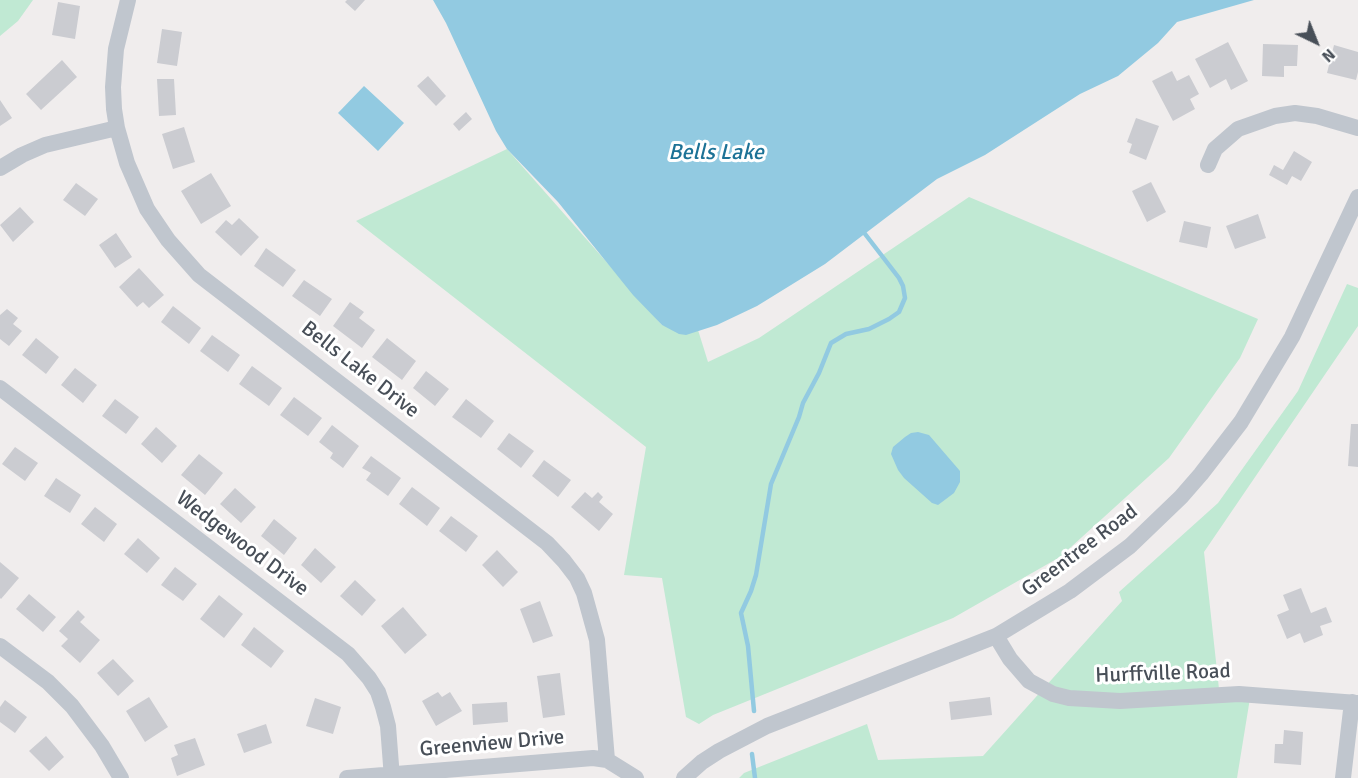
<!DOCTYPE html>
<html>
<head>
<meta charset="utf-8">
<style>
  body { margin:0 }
  #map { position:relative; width:1358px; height:778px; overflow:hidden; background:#f0eded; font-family:Signika,sans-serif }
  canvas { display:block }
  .north { position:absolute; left:1286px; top:12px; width:60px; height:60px; -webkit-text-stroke:4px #fff; paint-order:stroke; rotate:137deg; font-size:16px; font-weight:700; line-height:24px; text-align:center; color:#484f58 }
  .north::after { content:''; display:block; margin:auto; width:21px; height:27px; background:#484f58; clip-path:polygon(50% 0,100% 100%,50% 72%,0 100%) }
</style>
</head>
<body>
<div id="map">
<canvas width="1358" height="778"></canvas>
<div class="north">N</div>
</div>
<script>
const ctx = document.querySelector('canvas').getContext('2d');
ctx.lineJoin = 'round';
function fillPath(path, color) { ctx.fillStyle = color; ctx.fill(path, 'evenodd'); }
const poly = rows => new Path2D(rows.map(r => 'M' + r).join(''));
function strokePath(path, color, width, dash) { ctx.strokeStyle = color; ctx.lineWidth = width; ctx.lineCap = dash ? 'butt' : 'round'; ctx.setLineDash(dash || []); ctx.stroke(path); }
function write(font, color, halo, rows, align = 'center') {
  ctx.font = font + ' Signika,sans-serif'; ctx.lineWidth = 6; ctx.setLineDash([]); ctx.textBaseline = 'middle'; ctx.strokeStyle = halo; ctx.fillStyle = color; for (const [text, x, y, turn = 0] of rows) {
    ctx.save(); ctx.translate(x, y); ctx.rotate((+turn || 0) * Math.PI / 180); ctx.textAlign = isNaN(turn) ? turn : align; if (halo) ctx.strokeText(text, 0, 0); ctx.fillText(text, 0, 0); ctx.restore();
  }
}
const green = poly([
  [0,0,33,0,18,21,0,36],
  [507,149,662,325,698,330,708,362,759,338,969,197,1258,319,1240,358,1169,458,1060,557,953,618,713,715,699,724,686,717,662,578,624,575,646,447,356,221],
  [1347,284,1358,288,1358,326,1204,552,1219,689,1251,692,1237,778,739,778,744,773,867,724,878,760,983,756,1122,601,1119,592,1218,503,1298,391]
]);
const water = poly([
  [433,0,1254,0,1177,22,1158,43,1118,76,1080,94,985,155,937,179,825,264,757,306,717,325,686,335,679,334,662,325,633,295,558,202,507,149,496,131,446,23],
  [364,86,404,123,378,151,338,113],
  [918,432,929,435,960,471,960,482,954,493,938,505,932,503,904,478,898,470,891,454,893,447,905,437,911,433]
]);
const stream = poly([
  [754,711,748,646,741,613,751,591,756,575,771,484,799,417,803,403,819,373,831,343,846,334,869,329,889,319,899,312,905,298,903,286,899,278,862,230],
  [752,754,755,778]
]);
const building = poly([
  [347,0,365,0,355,11,345,2],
  [58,2,80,6,75,39,52,35],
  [162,29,182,32,177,66,157,63],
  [1228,42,1248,81,1231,90,1226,79,1210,88,1195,59],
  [1263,44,1298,45,1297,66,1284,66,1284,77,1262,76],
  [1334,45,1358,52,1358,72,1356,80,1327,73],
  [62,60,77,77,41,110,26,94],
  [1172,71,1177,81,1189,75,1199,94,1190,99,1195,109,1173,121,1152,81],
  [428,76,446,96,436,106,417,86],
  [157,79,174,79,176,115,159,116],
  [0,100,12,118,0,126],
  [466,112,472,119,459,131,453,124],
  [1136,118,1159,126,1146,160,1129,153,1132,144,1127,142],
  [184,127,195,162,173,169,162,134],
  [1294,151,1312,162,1301,181,1292,176,1287,185,1269,175,1274,165,1283,170],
  [211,173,231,206,201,224,181,191],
  [1151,182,1166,212,1147,222,1132,191],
  [76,183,98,199,85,216,63,200],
  [20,207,34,222,13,242,0,225],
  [1258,214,1266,238,1235,249,1226,226],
  [239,218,259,237,241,256,215,232,226,220,232,225],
  [1184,221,1211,227,1207,248,1179,242],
  [116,233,132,257,115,268,99,245],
  [266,248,296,270,283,287,254,266],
  [139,268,164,295,149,308,143,302,137,307,119,287],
  [304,280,332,299,320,316,292,296],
  [350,302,364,312,359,318,375,330,362,348,333,326],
  [173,306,201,328,189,344,161,322],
  [7,309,18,318,13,324,22,331,9,346,0,339,0,315],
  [212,335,240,355,228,372,200,351],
  [36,338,59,357,46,374,22,355],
  [387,338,416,361,402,380,372,357],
  [252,366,282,388,269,406,239,384],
  [75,368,97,385,83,403,61,385],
  [426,371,449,389,435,406,413,388],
  [294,397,322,418,308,436,280,415],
  [115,399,139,417,126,434,102,416],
  [466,399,494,421,481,438,452,417],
  [1351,424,1358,424,1358,467,1348,466],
  [332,425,359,446,343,468,330,458,333,453,319,442],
  [156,427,177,446,162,463,141,444],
  [509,433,534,451,521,468,497,449],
  [15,447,38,463,25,481,2,464],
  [199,454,223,473,205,495,181,475],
  [371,456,401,478,388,496,366,480,371,473,362,468],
  [544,460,571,480,558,497,532,476],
  [56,478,81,495,70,513,44,496],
  [412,487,440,508,427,526,399,504],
  [235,488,256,507,241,523,220,504],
  [585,492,592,498,598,492,603,497,599,502,613,514,599,531,571,507],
  [95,507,117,524,104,542,81,524],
  [451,516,478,536,466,552,439,531],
  [274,519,297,538,284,555,261,536],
  [138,538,160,558,147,573,124,554],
  [315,548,336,567,321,583,301,565],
  [497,550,518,572,503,587,482,565],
  [0,562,19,578,1,599,0,598],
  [175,567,197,584,183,601,161,585],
  [355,580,376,600,362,616,340,596],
  [1301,588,1311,613,1326,607,1332,622,1320,626,1323,635,1304,643,1300,633,1287,639,1277,615,1289,610,1283,595],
  [29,594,56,617,43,632,16,609],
  [219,595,243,614,224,638,200,619],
  [540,601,553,636,533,643,520,609],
  [403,607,427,635,405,654,381,626],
  [78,610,85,617,80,622,100,640,80,663,61,646,68,639,59,631],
  [254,627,284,651,271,668,241,645],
  [113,659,134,681,118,696,97,673],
  [560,673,565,715,543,718,537,676],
  [438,692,442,697,450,692,462,711,436,726,422,701],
  [149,697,168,727,145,742,126,711],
  [990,697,992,715,951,720,949,702],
  [315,698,341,707,333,734,306,726],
  [5,700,27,717,15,733,0,722,0,707],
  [507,702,508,722,473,725,472,704],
  [266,724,272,743,244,753,237,734],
  [1284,730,1303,732,1301,765,1274,763,1275,744,1283,744],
  [46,736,64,757,49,771,29,751],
  [195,738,205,765,177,776,171,758,178,755,174,745]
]);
const minor = poly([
  [128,0,116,49,113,87,114,109,117,128,127,163,147,209,168,240,199,275,547,543,564,561,577,578,584,593,597,640,607,760],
  [1208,165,1215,149,1238,129,1275,116,1295,113,1317,116,1358,128],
  [0,168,22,155,45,145,117,128],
  [0,388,348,654,369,678,378,692,383,707,388,726,392,778],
  [996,636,1010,659,1029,681,1053,694,1069,698,1120,701,1239,694,1358,703],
  [0,646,48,682,72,706,102,746,121,778],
  [347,778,593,758,607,760,636,778],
  [684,778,702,762,719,751,767,726,996,636,1070,591,1130,546,1181,497,1201,474,1241,422,1292,337,1358,197],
  [1343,778,1352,702]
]);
const streetNames = [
  ["Bells Lake Drive",360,370,38],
  ["Wedgewood Drive",242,544,37],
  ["Greentree Road",1080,551,-37],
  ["Hurffville Road",1163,674,-2],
  ["Greenview Drive",492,744,-5]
];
const waterNames = [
  ["Bells Lake",716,153]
];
fillPath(green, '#c0e9d3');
fillPath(water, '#92cae1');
strokePath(stream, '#92cae1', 4.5);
fillPath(building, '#cbccd1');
strokePath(minor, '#c0c6ce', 16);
write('21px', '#484f58', '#fff', streetNames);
write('italic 22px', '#1c7296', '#fff', waterNames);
</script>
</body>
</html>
